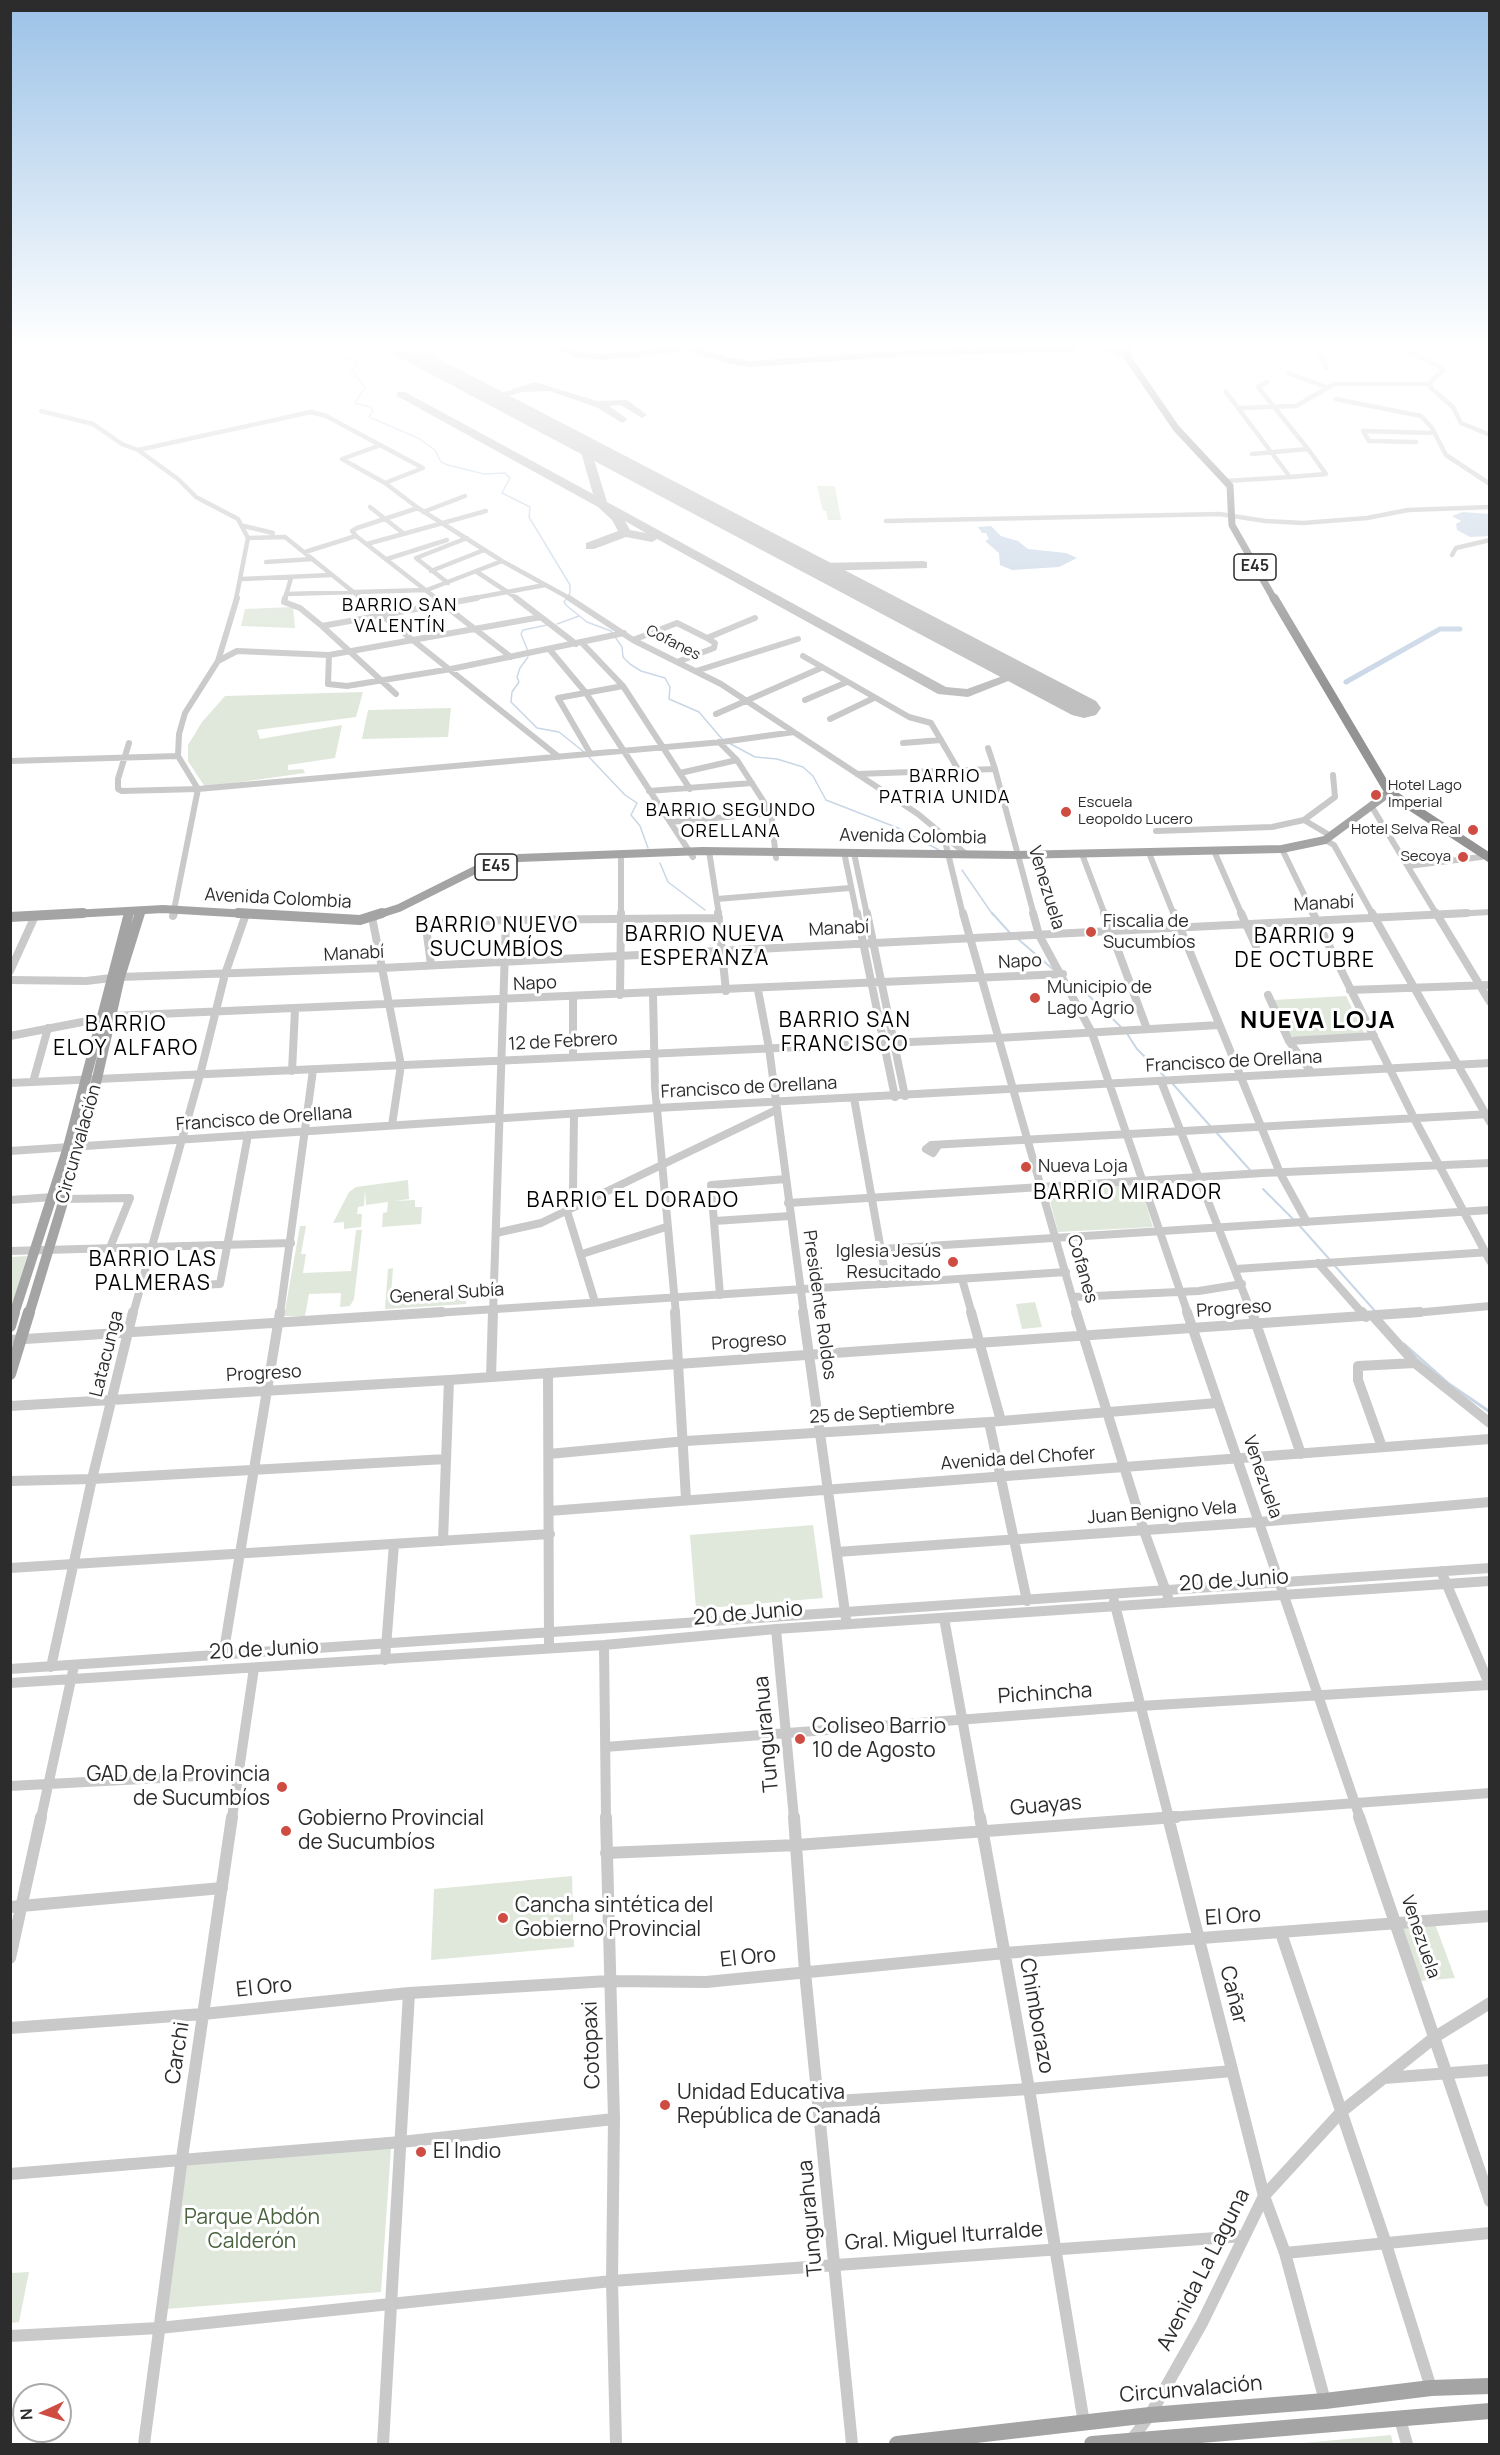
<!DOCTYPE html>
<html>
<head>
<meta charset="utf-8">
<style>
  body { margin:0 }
  #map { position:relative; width:1500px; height:2455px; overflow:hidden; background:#fff; font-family:Manrope,sans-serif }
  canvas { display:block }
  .frame { position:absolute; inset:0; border:12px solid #2c2c2c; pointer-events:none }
  .north { position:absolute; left:12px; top:2383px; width:60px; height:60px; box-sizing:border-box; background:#fff; border:2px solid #ababab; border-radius:50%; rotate:266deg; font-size:16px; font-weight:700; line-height:24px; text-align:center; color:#2c2c2c }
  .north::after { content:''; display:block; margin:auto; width:21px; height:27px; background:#cf4c42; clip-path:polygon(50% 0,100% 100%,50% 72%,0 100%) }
</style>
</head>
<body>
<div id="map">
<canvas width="1500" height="2455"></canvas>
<div class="frame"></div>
<div class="north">N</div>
</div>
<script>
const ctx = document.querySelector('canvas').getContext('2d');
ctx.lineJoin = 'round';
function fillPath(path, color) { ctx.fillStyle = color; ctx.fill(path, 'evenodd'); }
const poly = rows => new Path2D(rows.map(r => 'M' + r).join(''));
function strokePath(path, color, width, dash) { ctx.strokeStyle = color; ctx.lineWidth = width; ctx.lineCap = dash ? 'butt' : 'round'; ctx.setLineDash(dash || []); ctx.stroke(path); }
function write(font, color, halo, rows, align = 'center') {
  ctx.font = font + ' Manrope,sans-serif'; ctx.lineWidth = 6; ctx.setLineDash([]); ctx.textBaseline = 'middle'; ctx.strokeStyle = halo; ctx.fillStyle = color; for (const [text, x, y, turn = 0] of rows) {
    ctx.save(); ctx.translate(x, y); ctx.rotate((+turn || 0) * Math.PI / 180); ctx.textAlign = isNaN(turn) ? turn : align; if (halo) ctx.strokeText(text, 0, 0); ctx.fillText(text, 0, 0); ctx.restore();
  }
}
const green = poly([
  [817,486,835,486,841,520,828,520,826,511,823,511],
  [293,607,295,628,241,626,245,609],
  [363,692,356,717,257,730,260,739,342,725,335,758,288,765,288,770,303,769,305,773,205,787,188,761,188,745,202,722,225,696],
  [451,708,448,737,362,739,368,710],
  [1346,996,1365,1035,1298,1038,1288,1035,1273,1000],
  [408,1180,409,1199,395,1201,415,1200,415,1207,422,1207,421,1224,382,1227,383,1213,387,1212,388,1202,366,1205,365,1190,364,1206,358,1207,357,1214,362,1214,361,1227,344,1229,344,1222,333,1223,349,1192,356,1187],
  [1140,1185,1153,1227,1058,1232,1047,1190],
  [300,1226,306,1226,301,1254,306,1254,303,1273,351,1271,356,1230,362,1230,354,1299,350,1306,340,1307,341,1293,309,1294,305,1316,284,1316],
  [27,1256,11,1309,11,1257],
  [393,1268,391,1296,467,1291,466,1304,385,1309,388,1269],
  [1035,1302,1042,1327,1022,1329,1016,1304],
  [813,1525,823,1598,696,1609,690,1535],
  [572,1876,574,1947,431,1960,434,1889],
  [1435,1924,1455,1978,1419,1981,1400,1928],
  [391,2148,381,2292,166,2309,187,2164],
  [29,2272,19,2322,11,2323,11,2273],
  [1391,2435,1393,2444,1292,2444]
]);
const water = poly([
  [1463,512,1489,514,1489,536,1470,537,1457,530,1456,524,1461,521,1452,516],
  [991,526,1001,536,1018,541,1028,549,1066,553,1077,558,1059,567,1012,570,1000,565,999,553,985,541,989,539,986,533,982,533,978,527]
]);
const streamFar2 = poly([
  [322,349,356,361,357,365,351,370,365,387,355,403,370,407,373,411,369,417,418,438,435,450,441,462,448,465,484,474,505,473,510,478,502,493,530,507,529,517,570,585,570,593,564,602,567,606,587,622,611,631,622,647,623,657,630,664,641,671,665,678,670,687,669,699,699,712,722,739],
  [557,624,579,616],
  [528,651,521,634,523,630,547,625],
  [528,657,520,668,517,677,519,682,512,692,511,702,537,728,559,732,584,752],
  [727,742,755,757,777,759,803,767,813,776,826,800,898,828,939,850],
  [588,756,625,795,637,803,631,815,640,826,648,848],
  [660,863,668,882,705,910],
  [962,870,993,915]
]);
const streamFar1 = poly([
  [992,913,1011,934],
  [1018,939,1055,971],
  [1085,992,1122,1028],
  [1126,1032,1137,1049,1165,1077],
  [1172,1083,1212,1128],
  [1216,1132,1250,1170],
  [1263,1189,1295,1221],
  [1299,1225,1331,1261],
  [1335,1266,1375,1311]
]);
const stream = poly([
  [1404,1344,1449,1384,1490,1412]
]);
const canal = poly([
  [1346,682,1440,629,1460,629]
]);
const taxiway = poly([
  [535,382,597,401,627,400,647,415,642,418,621,405,609,406,626,418,627,420,622,423,598,408,550,391,522,392,494,400,489,397,535,382],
  [397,392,405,392,593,494,579,445,589,443,607,502,946,687,967,689,1019,670,1026,674,968,697,938,694,657,539,652,542,626,537,594,549,586,549,586,543,618,531,612,520,598,507,397,396,397,392],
  [625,521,646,533,630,530,625,521],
  [923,561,927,562,927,568,817,571,811,567,817,563,923,561]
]);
const runway = poly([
  [390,349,420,349,1096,701,1101,708,1096,715,1084,718,1072,715,393,354,390,349]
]);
const minorFar4 = poly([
  [1316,349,1327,368],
  [1404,349,1441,368,1443,371,1430,382,1431,388,1453,407,1461,423,1490,435],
  [1288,373,1326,387],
  [1226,392,1290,477,1226,481],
  [1336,399,1421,416,1432,428,1446,455,1490,484],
  [1239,408,1296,406,1334,384,1429,384],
  [41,411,93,424,122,444,138,450,178,479,196,497,238,519,248,538,236,599],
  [1416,442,1369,441,1363,431,1434,433],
  [381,445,342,459,385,483,418,508,502,561,571,599],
  [138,450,311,412,326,416,423,468,385,483],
  [1252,454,1308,449,1258,387,1267,382],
  [1290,477,1326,474,1308,449],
  [370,507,403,533],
  [423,512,465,496],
  [886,521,1220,514,1265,521,1303,523,1367,518,1408,510,1490,507],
  [244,526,273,533],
  [356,536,437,599],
  [356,536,352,531,357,528,418,508],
  [248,538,285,537,362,599],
  [367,544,486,511],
  [305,552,356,536],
  [1452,555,1456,548,1490,540],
  [387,559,447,540],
  [266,562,313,559],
  [431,571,484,550],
  [477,572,518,599],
  [242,579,331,575],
  [448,583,416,558,467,538],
  [286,594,427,590,502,561],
  [285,599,291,578],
  [469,599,545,585]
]);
const minorFar3 = poly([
  [285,598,284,602,300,608,322,626,477,598],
  [360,598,559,757],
  [435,598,511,657],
  [516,598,576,644],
  [569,598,633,640,721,684,918,814,966,854],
  [322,626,396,694],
  [633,640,677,623,707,638,755,618],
  [582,643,623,686,690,789],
  [550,650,586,693,693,857],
  [329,655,328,684,347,686,451,669,624,633],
  [803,656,909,717,931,723,959,771],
  [218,661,237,651,329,655,541,617],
  [677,662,714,648,715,643,707,638],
  [696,671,798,639],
  [805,700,847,682],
  [716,714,821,668],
  [830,719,874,698],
  [719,742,737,760,771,813,776,858],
  [129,743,118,779,118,789,122,791,198,789,722,742,794,732],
  [903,743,941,740],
  [590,753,558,698,623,686],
  [10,761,178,756],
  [995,769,1034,915],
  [680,773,737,760],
  [857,774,995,769,988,748],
  [649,791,752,783],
  [1372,807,1437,915],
  [1304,820,1331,836],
  [670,822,771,813],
  [1156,831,1272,827,1304,820,1335,797,1333,775],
  [944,837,963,915],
  [1325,840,1334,845,1373,915],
  [1282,849,1314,915],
  [709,851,719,915],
  [1214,851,1242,915],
  [844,852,857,915],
  [854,853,867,915],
  [1149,853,1174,915],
  [1082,854,1105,915],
  [1408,866,1481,857],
  [717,899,850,888],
  [173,915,198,789,178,756,179,734,185,713,218,661,237,598],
  [621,915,621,854],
  [1437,915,1490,912]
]);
const minorFar2 = poly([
  [718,913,726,991],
  [857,913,895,1097],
  [867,913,905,1096],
  [963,913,1077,1314],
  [1033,913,1039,935,1092,1033,1188,1314],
  [1104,913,1147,1029],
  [1174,913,1280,1173,1307,1222],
  [1241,913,1256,946],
  [1313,913,1415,1120,1490,1261],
  [1372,913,1490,1122],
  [1436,913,1490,1002],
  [173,916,174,913],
  [372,917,401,1065,392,1125],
  [431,965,426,927,429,924,506,920,719,918],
  [10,971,35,916],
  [10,980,86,981,120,977,382,968,1467,913],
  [758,990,769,1048,804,1314],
  [1350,990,1490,985],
  [653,994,655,1087,676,1314],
  [620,995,621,913],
  [1268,995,1289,1041,1311,1072],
  [573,998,573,1056],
  [10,1036,113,1016,1063,974],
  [1289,1041,1374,1036],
  [292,1071,295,1010],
  [1161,1081,1252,1314],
  [33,1082,48,1028],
  [10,1083,998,1038,1219,1025],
  [854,1098,887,1284],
  [574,1115,573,1190,577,1205],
  [937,1147,933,1153,926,1149,931,1145,1490,1114],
  [10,1151,656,1108,1490,1063],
  [64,1199,130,1198,109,1250],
  [10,1200,53,1197],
  [788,1203,1263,1173,1490,1163],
  [567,1211,595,1302],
  [715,1221,790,1216],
  [496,1233,541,1223,776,1110],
  [882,1249,1490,1210],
  [10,1251,291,1243],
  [582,1254,666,1227],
  [1318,1263,1363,1314],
  [1236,1269,1490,1252],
  [962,1279,972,1314],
  [141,1288,220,1284,248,1135],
  [720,1295,711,1185,786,1179],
  [1073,1297,1199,1291,1242,1284],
  [133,1314,200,1075,225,974,246,914],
  [280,1314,313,1070],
  [419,1314,1066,1272],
  [493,1314,506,920],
  [1403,1314,1490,1306]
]);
const minorFar1 = poly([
  [675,1312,686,1499],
  [803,1312,846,1619],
  [971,1312,1001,1421],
  [1076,1312,1144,1531,1168,1597],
  [1187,1312,1360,1818],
  [1252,1312,1301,1454],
  [1362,1312,1366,1317],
  [1373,1316,1415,1363,1490,1423],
  [10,1340,442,1312],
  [548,1373,549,1648],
  [491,1377,493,1312],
  [10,1406,449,1380,1420,1312],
  [989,1422,1027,1601],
  [1382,1447,1358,1380,1358,1366,1415,1363],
  [549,1454,686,1441,989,1422,1217,1403],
  [10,1481,92,1479,446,1459],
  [549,1511,1490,1439],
  [443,1541,449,1380],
  [837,1552,1259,1522,1490,1502],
  [10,1568,550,1534],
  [1441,1571,1490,1686],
  [1114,1601,1169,1818],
  [944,1618,980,1818],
  [776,1629,794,1818],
  [604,1645,606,1818],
  [223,1656,280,1312],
  [385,1660,394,1544],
  [51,1667,92,1479,133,1312],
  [10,1669,1490,1568],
  [10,1683,604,1645,776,1629,1490,1581],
  [605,1747,1140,1706,1489,1685],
  [10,1786,238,1774],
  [41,1818,74,1666],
  [232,1818,254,1668],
  [1156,1818,1490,1793]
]);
const minor = poly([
  [606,1817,614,2119,612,2281,616,2444],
  [794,1817,805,1972,852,2444],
  [980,1817,1029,2089,1084,2423],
  [1168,1817,1264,2196,1285,2253,1325,2401],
  [1359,1817,1490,2201],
  [606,1853,797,1845,1176,1817],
  [10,1907,222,1888],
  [1281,1933,1385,2241,1431,2388],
  [10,1958,41,1817],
  [10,2028,203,2014,409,1993,609,1981,706,1982,1005,1953,1490,1916],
  [1384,2078,1490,2070],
  [820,2102,1029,2089,1232,2071],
  [10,2174,401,2142,614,2119],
  [1285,2253,1490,2233],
  [10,2336,159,2328,612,2281,1244,2236],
  [1400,2419,1407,2444],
  [1132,2439,1150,2415,1202,2323,1264,2196,1341,2112,1435,2037,1490,2003],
  [144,2444,182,2158,232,1817],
  [383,2444,409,1993]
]);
const majorFar4 = poly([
  [562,349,574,354,602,357,679,349],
  [693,349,726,360,750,364,905,353,1074,349],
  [1109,349,1126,355]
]);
const majorFar3 = poly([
  [55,915,163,909,265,915],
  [128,915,129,912],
  [139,915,140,912],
  [377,915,399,908,477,869,519,858,702,851,1016,855,1282,849,1325,840,1386,795]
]);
const majorFar2 = poly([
  [238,913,360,920,382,913],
  [10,917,83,913],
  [14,1314,68,1147,129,913],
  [29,1314,64,1199,97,1079,120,977,140,913]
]);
const majorFar1 = poly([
  [10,1326,14,1312],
  [10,1374,29,1312]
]);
const major = poly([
  [897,2444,1150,2415,1325,2401,1431,2388,1490,2386],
  [1092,2444,1490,2411]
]);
const highwayFar1 = poly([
  [1129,349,1126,355,1176,428,1230,486,1232,525,1274,599]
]);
const highway = poly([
  [1274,598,1389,792,1490,858]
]);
const markers = [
  [1376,795,6,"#cf4c42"],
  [1066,812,6,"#cf4c42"],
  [1473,830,6,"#cf4c42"],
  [1463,857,6,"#cf4c42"],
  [1091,932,6,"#cf4c42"],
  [1035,998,6,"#cf4c42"],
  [1026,1167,6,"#cf4c42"],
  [953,1262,6,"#cf4c42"],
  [800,1739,6,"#cf4c42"],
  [282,1787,6,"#cf4c42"],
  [286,1831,6,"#cf4c42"],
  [503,1918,6,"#cf4c42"],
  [665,2105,6,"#cf4c42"],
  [421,2152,6,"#cf4c42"]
];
const farStreetnames = [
  ["Cofanes",673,643,27]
];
const farPoinames = [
  ["Hotel Lago",1388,786],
  ["Imperial",1388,803],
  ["Escuela",1078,803],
  ["Leopoldo Lucero",1078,820],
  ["Hotel Selva Real",1461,830,"right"],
  ["Secoya",1451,857,"right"]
];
const shields = [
  [1255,567,42],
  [496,867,42]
];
const shieldNames = [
  ["E45",1255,567],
  ["E45",496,867]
];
const farQuarternames = [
  ["BARRIO SAN",400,606],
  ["VALENTÍN",400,627],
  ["BARRIO",945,777],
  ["PATRIA UNIDA",945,798],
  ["BARRIO SEGUNDO",731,811],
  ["ORELLANA",731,832]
];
const streetNames = [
  ["Avenida Colombia",913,837,1],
  ["Venezuela",1046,888,73],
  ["Avenida Colombia",278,899,3],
  ["Manabí",1324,904,-3],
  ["Manabí",839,929,-3],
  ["Manabí",354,954,-3],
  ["Napo",1020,962,-3],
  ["Napo",535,984,-3],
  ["12 de Febrero",563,1042,-3],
  ["Francisco de Orellana",1234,1062,-3],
  ["Francisco de Orellana",749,1088,-3],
  ["Francisco de Orellana",264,1119,-4],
  ["Circunvalación",79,1144,-74],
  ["Cofanes",1082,1269,74],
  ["General Subía",447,1294,-4],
  ["Presidente Roldos",819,1305,82],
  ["Progreso",1234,1309,-4],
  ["Progreso",749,1342,-4],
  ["Latacunga",107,1354,-76],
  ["Progreso",264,1374,-3],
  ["25 de Septiembre",882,1413,-4],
  ["Avenida del Chofer",1018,1459,-4],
  ["Venezuela",1262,1477,71],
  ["Juan Benigno Vela",1162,1513,-4],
  ["Venezuela",1420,1937,71]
];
const poiNames = [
  ["Fiscalia de",1103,922],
  ["Sucumbíos",1103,943],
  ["Municipio de",1047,988],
  ["Lago Agrio",1047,1009],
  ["Nueva Loja",1038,1167],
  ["Iglesia Jesús",941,1252,"right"],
  ["Resucitado",941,1273,"right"]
];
const quarterNames = [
  ["BARRIO NUEVO",497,926],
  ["SUCUMBÍOS",497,950],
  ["BARRIO NUEVA",705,935],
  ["ESPERANZA",705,959],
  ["BARRIO 9",1305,937],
  ["DE OCTUBRE",1305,961],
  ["BARRIO SAN",845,1021],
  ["FRANCISCO",845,1045],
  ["BARRIO",126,1025],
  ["ELOY ALFARO",126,1049],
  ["BARRIO MIRADOR",1128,1193],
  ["BARRIO EL DORADO",633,1201],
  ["BARRIO LAS",153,1260],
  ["PALMERAS",153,1284]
];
const nearStreetnames = [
  ["20 de Junio",1234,1581,-4],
  ["20 de Junio",748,1614,-5],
  ["20 de Junio",264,1650,-3],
  ["Pichincha",1045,1694,-4],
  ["Tungurahua",767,1734,-95],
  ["Guayas",1046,1806,-5],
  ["El Oro",1233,1917,-4],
  ["El Oro",748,1958,-6],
  ["El Oro",264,1988,-6],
  ["Cañar",1233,1995,76],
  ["Chimborazo",1036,2016,80],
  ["Cotopaxi",592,2045,-92],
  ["Carchi",178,2053,-81],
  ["Tungurahua",811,2218,-95],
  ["Gral. Miguel Iturralde",944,2237,-4],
  ["Avenida La Laguna",1204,2270,-63],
  ["Circunvalación",1191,2390,-5]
];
const nearPoinames = [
  ["Coliseo Barrio",812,1727],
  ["10 de Agosto",812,1751],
  ["GAD de la Provincia",270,1775,"right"],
  ["de Sucumbíos",270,1799,"right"],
  ["Gobierno Provincial",298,1819],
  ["de Sucumbíos",298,1843],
  ["Cancha sintética del",515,1906],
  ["Gobierno Provincial",515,1930],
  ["Unidad Educativa",677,2093],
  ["República de Canadá",677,2117],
  ["El Indio",433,2152]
];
const nearParknames = [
  ["Parque Abdón",252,2218],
  ["Calderón",252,2242]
];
const districtNames = [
  ["NUEVA LOJA",1318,1021]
];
fillPath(green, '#e0e8db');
fillPath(water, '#c9d6e6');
strokePath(streamFar2, '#c9d6e6', 1.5);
strokePath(streamFar1, '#c9d6e6', 2);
strokePath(stream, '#c9d6e6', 3);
strokePath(canal, '#c9d6e6', 5);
fillPath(taxiway, '#c0c0c0');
fillPath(runway, '#c0c0c0');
strokePath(minorFar4, '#c9c9c9', 4.5);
strokePath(minorFar3, '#c9c9c9', 6);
strokePath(minorFar2, '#c9c9c9', 8);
strokePath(minorFar1, '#c9c9c9', 10);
strokePath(minor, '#c9c9c9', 12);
strokePath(majorFar4, '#a4a4a4', 6);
strokePath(majorFar3, '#a4a4a4', 8);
strokePath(majorFar2, '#a4a4a4', 10);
strokePath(majorFar1, '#a4a4a4', 12);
strokePath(major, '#a4a4a4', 16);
strokePath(highwayFar1, '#939393', 7);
strokePath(highway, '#939393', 9);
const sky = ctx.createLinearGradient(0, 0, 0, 692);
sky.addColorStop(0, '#9bc2e7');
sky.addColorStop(0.5, '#fff');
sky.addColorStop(1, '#ffffff00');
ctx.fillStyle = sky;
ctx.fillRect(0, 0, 1500, 692);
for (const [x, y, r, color] of markers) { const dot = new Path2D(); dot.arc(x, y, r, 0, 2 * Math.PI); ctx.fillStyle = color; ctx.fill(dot); strokePath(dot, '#fff', 2); }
write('15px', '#2c2c2c', '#fff', farStreetnames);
write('15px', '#2c2c2c', '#fff', farPoinames, 'left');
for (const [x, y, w] of shields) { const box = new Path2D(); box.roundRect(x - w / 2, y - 13, w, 26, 4.5); ctx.fillStyle = '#fff'; ctx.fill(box); strokePath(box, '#2c2c2c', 1.5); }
write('bold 16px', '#2c2c2c', null, shieldNames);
ctx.letterSpacing = '1.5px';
write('18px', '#000', '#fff', farQuarternames);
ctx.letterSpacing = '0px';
write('18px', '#2c2c2c', '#fff', streetNames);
write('18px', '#2c2c2c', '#fff', poiNames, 'left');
ctx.letterSpacing = '1.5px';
write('21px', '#000', '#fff', quarterNames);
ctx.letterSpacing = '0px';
write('21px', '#2c2c2c', '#fff', nearStreetnames);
write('21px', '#2c2c2c', '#fff', nearPoinames, 'left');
write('21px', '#4a623f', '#fff', nearParknames);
ctx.letterSpacing = '1.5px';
write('bold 24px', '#000', '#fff', districtNames);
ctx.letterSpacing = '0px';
</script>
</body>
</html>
